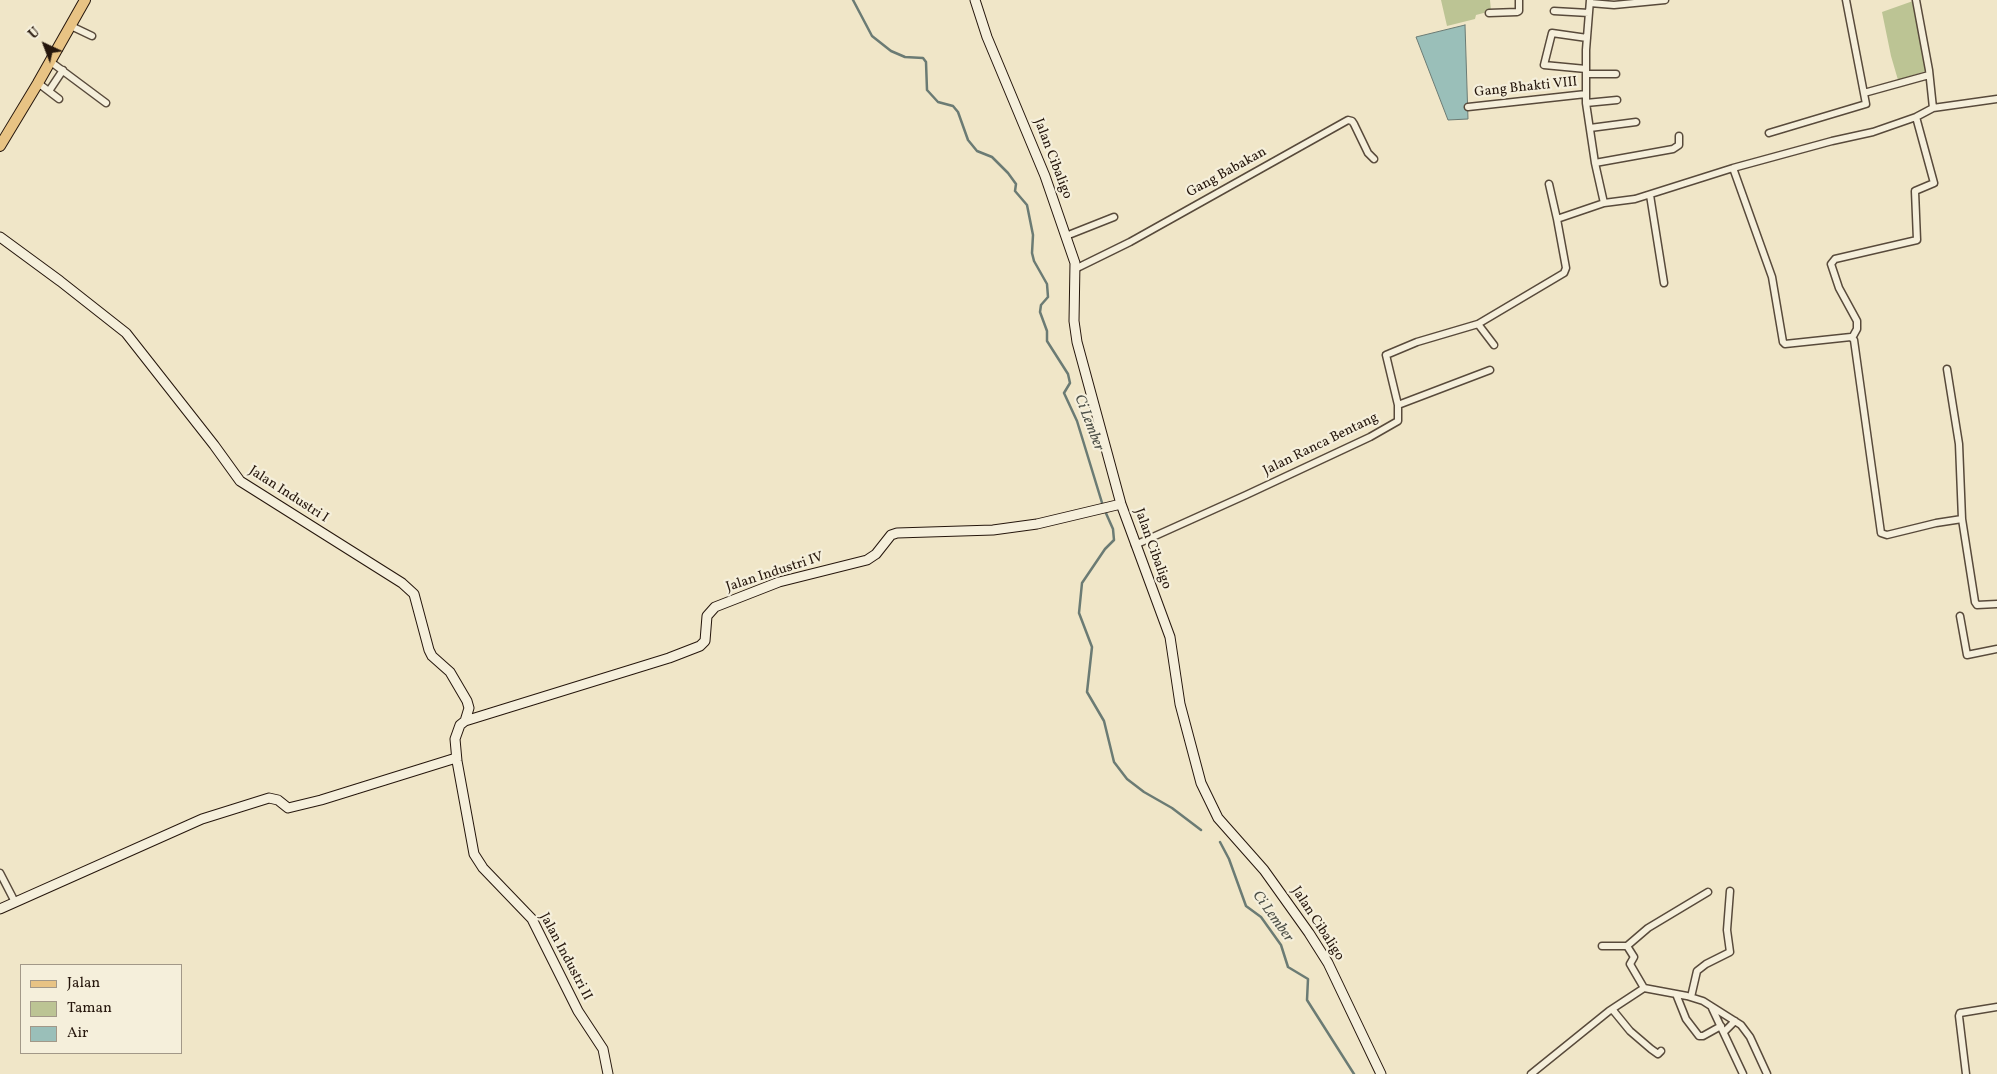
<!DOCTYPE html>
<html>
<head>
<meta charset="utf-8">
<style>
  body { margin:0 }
  #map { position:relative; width:1997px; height:1074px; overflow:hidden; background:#f0e6c8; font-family:Vollkorn,serif }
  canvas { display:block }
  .legend { position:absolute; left:20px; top:964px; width:162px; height:90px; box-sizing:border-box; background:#f5efdb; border:1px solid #a29888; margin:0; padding:6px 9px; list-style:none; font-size:15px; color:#25160c }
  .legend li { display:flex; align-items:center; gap:10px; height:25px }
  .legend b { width:25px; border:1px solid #a29888 }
  .north { position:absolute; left:20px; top:20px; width:50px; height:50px; -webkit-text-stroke:4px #f5efdb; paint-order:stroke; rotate:317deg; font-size:14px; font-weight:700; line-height:20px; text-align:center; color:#25160c }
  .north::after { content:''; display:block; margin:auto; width:18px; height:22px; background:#25160c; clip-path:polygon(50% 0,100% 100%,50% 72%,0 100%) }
</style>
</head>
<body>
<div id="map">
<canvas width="1997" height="1074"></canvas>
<ul class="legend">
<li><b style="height:6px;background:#e8c384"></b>Jalan</li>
<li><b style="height:14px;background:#bcc494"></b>Taman</li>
<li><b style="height:14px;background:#9abfb9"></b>Air</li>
</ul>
<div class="north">U</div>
</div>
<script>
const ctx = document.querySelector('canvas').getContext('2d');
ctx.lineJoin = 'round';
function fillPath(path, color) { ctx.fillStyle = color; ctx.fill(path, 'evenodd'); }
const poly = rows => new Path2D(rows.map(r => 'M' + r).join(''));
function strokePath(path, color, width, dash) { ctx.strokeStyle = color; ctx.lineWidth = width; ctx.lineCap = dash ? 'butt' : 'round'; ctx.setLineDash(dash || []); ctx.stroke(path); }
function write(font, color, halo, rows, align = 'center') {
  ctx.font = font + ' Vollkorn,serif'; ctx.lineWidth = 4.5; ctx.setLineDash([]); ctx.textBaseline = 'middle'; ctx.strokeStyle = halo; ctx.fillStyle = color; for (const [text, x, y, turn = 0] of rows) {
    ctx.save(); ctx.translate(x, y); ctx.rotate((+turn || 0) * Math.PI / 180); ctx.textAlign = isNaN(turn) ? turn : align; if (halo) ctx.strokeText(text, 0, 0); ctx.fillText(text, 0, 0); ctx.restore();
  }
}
const green = poly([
  [1441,0,1490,0,1491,11,1476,15,1475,19,1447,26],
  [1913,1,1926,71,1898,80,1891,56,1882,12]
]);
const water = poly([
  [1465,25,1468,119,1448,120,1416,37,1465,25]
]);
const stream = poly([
  [853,0,872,36,891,51,905,57,923,58,926,62,927,90,938,102,953,106,958,112,968,140,977,151,992,157,1008,173,1016,184,1015,191,1027,205,1033,235,1032,253,1034,261,1047,284,1048,297,1041,305,1040,312,1047,331,1047,341,1068,374,1070,383,1064,393,1077,421,1103,506],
  [1105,511,1113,529,1114,540,1105,549,1082,583,1079,613,1092,647,1087,692,1104,721,1114,762,1127,779,1144,792,1172,808,1201,830],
  [1220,842,1229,859,1246,906,1261,917,1281,945,1288,967,1308,979,1307,1000,1354,1074]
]);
const street = poly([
  [1590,0,1586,50,1586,103,1595,163,1604,203],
  [1916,0,1929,70,1933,108],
  [1590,3,1614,5,1665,0],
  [1554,11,1589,13],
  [1489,13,1517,12,1519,11,1519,0],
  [71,26,92,36],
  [51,62,106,103],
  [1586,69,1544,65,1552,33,1587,38],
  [1586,74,1616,74],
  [38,83,59,99],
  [49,91,63,70],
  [1864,93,1929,75],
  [1586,103,1617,100],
  [1468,107,1586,94],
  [1590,128,1636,122],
  [1769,133,1866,104,1846,0],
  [1595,163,1673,149,1679,145,1679,136],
  [1733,168,1772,277,1783,342,1785,344,1851,337,1854,340,1881,533,1887,535,1936,523,1962,519],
  [1549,184,1557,219],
  [1650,195,1664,283],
  [1066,236,1114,217],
  [1075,269,1130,242,1348,120,1352,121,1354,124,1368,153,1374,159],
  [1478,324,1494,345],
  [1852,338,1857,329,1857,321,1839,288,1831,264,1835,259,1917,240,1915,191,1934,183,1916,117],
  [1947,369,1959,444,1962,519,1975,602,1977,605,1997,604],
  [1398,405,1490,370],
  [1135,545,1246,495,1370,437,1398,421,1398,405,1386,355,1417,342,1478,324,1564,273,1566,268,1557,219,1604,203,1635,199,1733,168,1832,141,1873,132,1916,117,1933,108,1997,99],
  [1960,616,1967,655,1997,649],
  [0,873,15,902],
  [1602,946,1627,946,1648,928,1708,892],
  [1627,946,1634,957,1630,964,1644,988],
  [1676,994,1686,1019,1699,1036,1703,1036,1721,1026],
  [1691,997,1697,971,1706,964,1730,952,1727,930,1730,891],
  [1712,1008,1743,1074],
  [1612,1009,1630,1031,1651,1049,1658,1054,1661,1051],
  [1724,1032,1735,1021],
  [1531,1074,1609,1011,1644,988,1687,996,1703,1001,1741,1025,1750,1037,1767,1074],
  [1966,1074,1959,1016,1960,1013,1997,1007]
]);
const secondary = poly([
  [975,0,987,37,1045,176,1075,263,1074,321,1077,342,1121,504,1170,637,1180,704,1201,783,1218,818,1264,870,1309,933,1328,963,1381,1074],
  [0,237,60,281,126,333,214,445,240,481,402,583,414,594,429,650,432,656,450,672,467,701,469,708,465,721,460,725,455,739,457,761,474,854,483,868,532,919,578,1011,603,1049,608,1074],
  [465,721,669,658,700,646,705,641,707,616,715,607,779,582,867,560,876,554,891,535,897,533,993,530,1037,524,1121,504],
  [0,909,202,819,269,798,278,800,288,808,321,800,456,758]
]);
const primary = poly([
  [0,146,38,83,85,0]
]);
const streetNames = [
  ["Gang Bhakti VIII",1526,88,-6],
  ["Jalan Cibaligo",1052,159,69],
  ["Gang Babakan",1227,173,-29],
  ["Jalan Ranca Bentang",1321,445,-26],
  ["Jalan Industri I",288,495,33],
  ["Jalan Cibaligo",1152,549,70],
  ["Jalan Industri IV",775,573,-18],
  ["Jalan Cibaligo",1317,924,57],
  ["Jalan Industri II",565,957,62]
];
const waterNames = [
  ["Ci Lember",1088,423,69],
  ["Ci Lember",1272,917,54]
];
fillPath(green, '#bcc494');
fillPath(water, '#9abfb9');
strokePath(water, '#6b7b74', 1);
strokePath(stream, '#6b7b74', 2.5);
strokePath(street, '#584a3b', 9);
strokePath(secondary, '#25160c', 11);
strokePath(primary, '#25160c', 12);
strokePath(street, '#f5efdb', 6);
strokePath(secondary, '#f5efdb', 9);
strokePath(primary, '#e8c384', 10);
write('14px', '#25160c', '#f5efdb', streetNames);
write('italic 15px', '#4e5149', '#f5efdb', waterNames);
</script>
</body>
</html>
